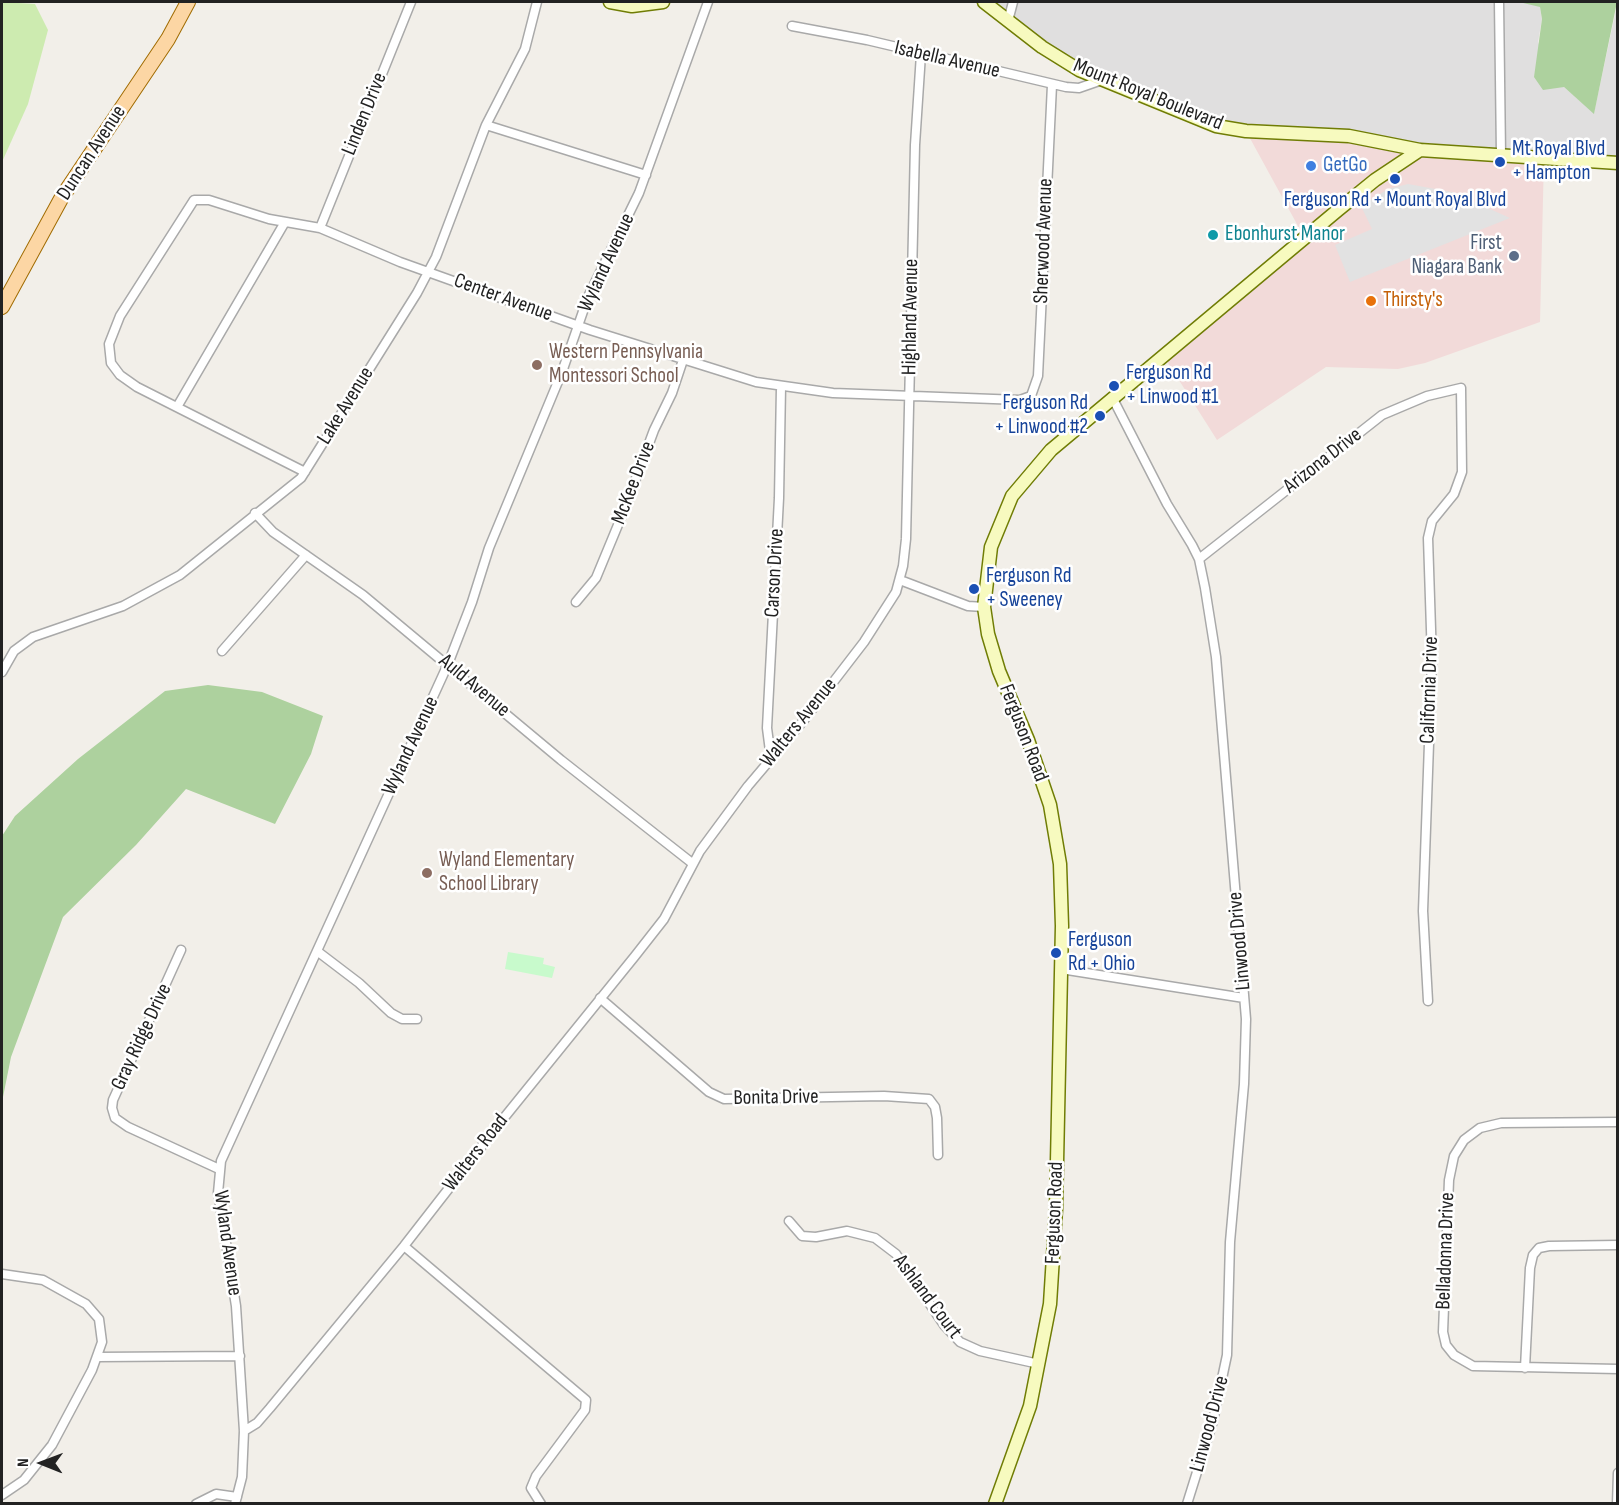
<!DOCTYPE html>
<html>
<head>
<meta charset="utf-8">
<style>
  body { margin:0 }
  #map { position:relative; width:1619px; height:1505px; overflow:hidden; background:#f2efe9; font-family:"Sofia Sans Condensed",sans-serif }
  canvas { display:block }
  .frame { position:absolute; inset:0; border:3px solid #222; pointer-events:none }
  .north { position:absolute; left:12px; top:1433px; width:60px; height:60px; -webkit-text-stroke:4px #fff; paint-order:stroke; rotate:271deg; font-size:16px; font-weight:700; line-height:24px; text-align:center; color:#222 }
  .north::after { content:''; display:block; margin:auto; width:21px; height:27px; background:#222; clip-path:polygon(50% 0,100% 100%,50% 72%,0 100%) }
</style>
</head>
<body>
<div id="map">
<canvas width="1619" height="1505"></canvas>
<div class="frame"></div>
<div class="north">N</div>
</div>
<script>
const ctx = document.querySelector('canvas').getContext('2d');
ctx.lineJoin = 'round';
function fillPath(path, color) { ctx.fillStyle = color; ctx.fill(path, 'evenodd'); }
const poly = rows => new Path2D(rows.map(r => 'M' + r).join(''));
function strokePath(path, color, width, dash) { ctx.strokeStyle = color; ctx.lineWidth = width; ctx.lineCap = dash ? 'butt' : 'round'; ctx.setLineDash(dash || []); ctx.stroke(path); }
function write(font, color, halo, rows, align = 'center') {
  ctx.font = font + ' "Sofia Sans Condensed",sans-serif'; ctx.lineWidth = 5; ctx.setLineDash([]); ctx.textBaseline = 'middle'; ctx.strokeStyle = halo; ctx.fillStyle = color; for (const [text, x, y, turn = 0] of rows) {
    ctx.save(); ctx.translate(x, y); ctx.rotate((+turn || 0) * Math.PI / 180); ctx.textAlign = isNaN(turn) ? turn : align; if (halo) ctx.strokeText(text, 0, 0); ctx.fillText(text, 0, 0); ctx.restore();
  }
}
const residential = poly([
  [984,2,1532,3,1540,7,1542,19,1538,42,1556,87,1564,87,1594,113,1617,5,1617,163,1246,131,1102,80]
]);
const commercial = poly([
  [1246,131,1544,158,1540,322,1425,363,1398,369,1326,367,1217,440,1163,355,1304,237]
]);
const grass = poly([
  [2,2,35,4,48,30,28,104,2,162]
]);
const forest = poly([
  [1519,2,1617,2,1594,114,1564,87,1543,90,1534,77,1542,19,1540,7],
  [208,685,262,692,323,716,311,754,275,824,186,789,136,845,63,917,11,1057,2,1102,2,836,15,816,78,759,165,691]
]);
const park = poly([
  [508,952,544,958,543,964,555,967,552,978,505,969]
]);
const parking = poly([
  [1408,184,1452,192,1510,218,1350,282,1335,245,1372,229,1361,206,1388,189]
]);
const street = poly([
  [1499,2,1501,155],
  [1008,21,1013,2],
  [792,26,867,40,1066,87,1079,88,1102,80],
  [486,125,646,175],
  [320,228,411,2],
  [1112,397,1167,504,1192,545,1199,559,1205,588,1216,657,1246,1019,1244,1084,1230,1242,1227,1355,1213,1421,1187,1504],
  [177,407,285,222],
  [305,472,137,387,120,375,111,363,109,344,120,316,194,200,209,200,269,219,320,228,400,262,590,330,756,382,833,393,1020,400,1031,396,1038,376,1052,85],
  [255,513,273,532,363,595,561,760,692,863],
  [1199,559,1382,415,1427,396,1461,388,1462,472,1454,494,1432,521,1428,538,1432,660,1423,911,1428,1001],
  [900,580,968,606,984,607],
  [576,602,596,578,625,508,654,430,672,393,683,360],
  [222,651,306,555],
  [2,672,14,651,33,637,123,606,180,575,301,478,417,293,436,257,486,125,525,49,537,2],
  [771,759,767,728,779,498,781,387],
  [181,950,113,1100,112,1108,115,1118,128,1127,219,1169],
  [317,951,359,983,391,1013,402,1019,417,1019],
  [1061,969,1244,998],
  [600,998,709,1092,724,1099,884,1096,929,1099,935,1107,937,1118,938,1155],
  [1618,1122,1501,1123,1480,1128,1464,1140,1454,1156,1449,1180,1443,1332,1446,1345,1454,1355,1473,1366,1618,1369],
  [789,1221,802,1236,816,1237,847,1231,875,1238,896,1254,944,1325,960,1342,980,1351,1039,1364],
  [404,1246,586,1400,585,1410,536,1476,531,1488,541,1504],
  [2,1274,43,1280,86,1304,99,1319,102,1342,92,1370,52,1445,24,1480,2,1495],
  [97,1357,240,1356],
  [1525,1368,1530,1268,1533,1255,1539,1248,1549,1246,1618,1245],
  [244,1431,257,1423,270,1408,404,1246,499,1124,635,956,664,919,700,851,748,786,804,720,864,642,896,592,903,566,906,539,915,145,921,54],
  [196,1504,216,1494,237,1497],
  [235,1504,242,1477,244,1431,236,1306,218,1193,221,1161,448,664,472,602,489,548,562,372,588,297,639,193,708,2],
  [1617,1504,1618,1473]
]);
const secondary = poly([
  [610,2,632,6,663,2],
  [984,2,1042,47,1079,70,1216,126,1246,131,1349,136,1420,150,1618,163],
  [995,1504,1030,1406,1050,1304,1056,1209,1062,926,1060,864,1050,805,1028,740,999,671,988,634,984,607,991,547,1012,496,1051,450,1338,210,1375,180,1420,150]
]);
const primary = poly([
  [2,307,62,197,168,39,188,2]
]);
const markers = [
  [1500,162,6,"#1a4fb4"],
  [1311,166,6,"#3f7fe0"],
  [1395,179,6,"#1a4fb4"],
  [1213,235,6,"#0f9aa8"],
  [1514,256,6,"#5c6f8a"],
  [1371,301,6,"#e8710a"],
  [537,365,6,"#8d6e63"],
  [1114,386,6,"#1a4fb4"],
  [1100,416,6,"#1a4fb4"],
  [974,589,6,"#1a4fb4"],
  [427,873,6,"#8d6e63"],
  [1056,953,6,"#1a4fb4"]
];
const streetNames = [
  ["Isabella Avenue",947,60,13],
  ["Mount Royal Boulevard",1148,95,22],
  ["Linden Drive",365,114,-68],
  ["Duncan Avenue",92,153,-57],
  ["Sherwood Avenue",1044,241,-88],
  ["Wyland Avenue",607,263,-65],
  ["Center Avenue",503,298,20],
  ["Highland Avenue",911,317,-89],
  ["Lake Avenue",346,406,-58],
  ["Arizona Drive",1323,461,-38],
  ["McKee Drive",634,483,-69],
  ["Carson Drive",775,573,-87],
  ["Auld Avenue",474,686,40],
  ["California Drive",1430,690,-88],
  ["Walters Avenue",799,723,-51],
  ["Ferguson Road",1023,733,69],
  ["Wyland Avenue",411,746,-65],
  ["Linwood Drive",1240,941,-95],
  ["Gray Ridge Drive",142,1037,-65],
  ["Bonita Drive",776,1098,-1],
  ["Walters Road",476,1153,-52],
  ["Ferguson Road",1055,1213,-88],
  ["Wyland Avenue",227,1243,82],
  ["Belladonna Drive",1446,1251,-88],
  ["Ashland Court",927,1297,53],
  ["Linwood Drive",1210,1424,-75]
];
const transitNames = [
  ["Mt Royal Blvd",1512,150],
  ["+ Hampton",1512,174],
  ["Ferguson Rd + Mount Royal Blvd",1395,201,"center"],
  ["Ferguson Rd",1126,374],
  ["+ Linwood #1",1126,398],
  ["Ferguson Rd",1088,404,"right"],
  ["+ Linwood #2",1088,428,"right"],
  ["Ferguson Rd",986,577],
  ["+ Sweeney",986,601],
  ["Ferguson",1068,941],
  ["Rd + Ohio",1068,965]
];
const shopNames = [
  ["GetGo",1323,166]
];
const cultureNames = [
  ["Ebonhurst Manor",1225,235]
];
const serviceNames = [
  ["First",1502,244],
  ["Niagara Bank",1502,268]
];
const foodNames = [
  ["Thirsty's",1383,301]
];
const educationNames = [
  ["Western Pennsylvania",549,353],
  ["Montessori School",549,377],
  ["Wyland Elementary",439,861],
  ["School Library",439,885]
];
fillPath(residential, '#e0dfdf');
fillPath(commercial, '#f2dad9');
fillPath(grass, '#cdebb0');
fillPath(forest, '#add19e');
fillPath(park, '#c8facc');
fillPath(parking, '#e2e2e2');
strokePath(street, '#a9a9a9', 11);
strokePath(secondary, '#707d05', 15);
strokePath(primary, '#a06b00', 16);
strokePath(street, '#fff', 8);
strokePath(secondary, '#f7fabf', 12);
strokePath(primary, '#fcd6a4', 14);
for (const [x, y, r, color] of markers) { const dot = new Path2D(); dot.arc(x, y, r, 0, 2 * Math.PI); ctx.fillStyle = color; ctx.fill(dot); strokePath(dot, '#fff', 2); }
write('21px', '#222', '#fff', streetNames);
write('21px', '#164399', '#fff', transitNames, 'left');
write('21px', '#366cbe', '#fff', shopNames, 'left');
write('21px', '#0d838f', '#fff', cultureNames, 'left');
write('21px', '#4e5e75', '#fff', serviceNames, 'right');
write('21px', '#c56008', '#fff', foodNames, 'left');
write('21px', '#785e54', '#fff', educationNames, 'left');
</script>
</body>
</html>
